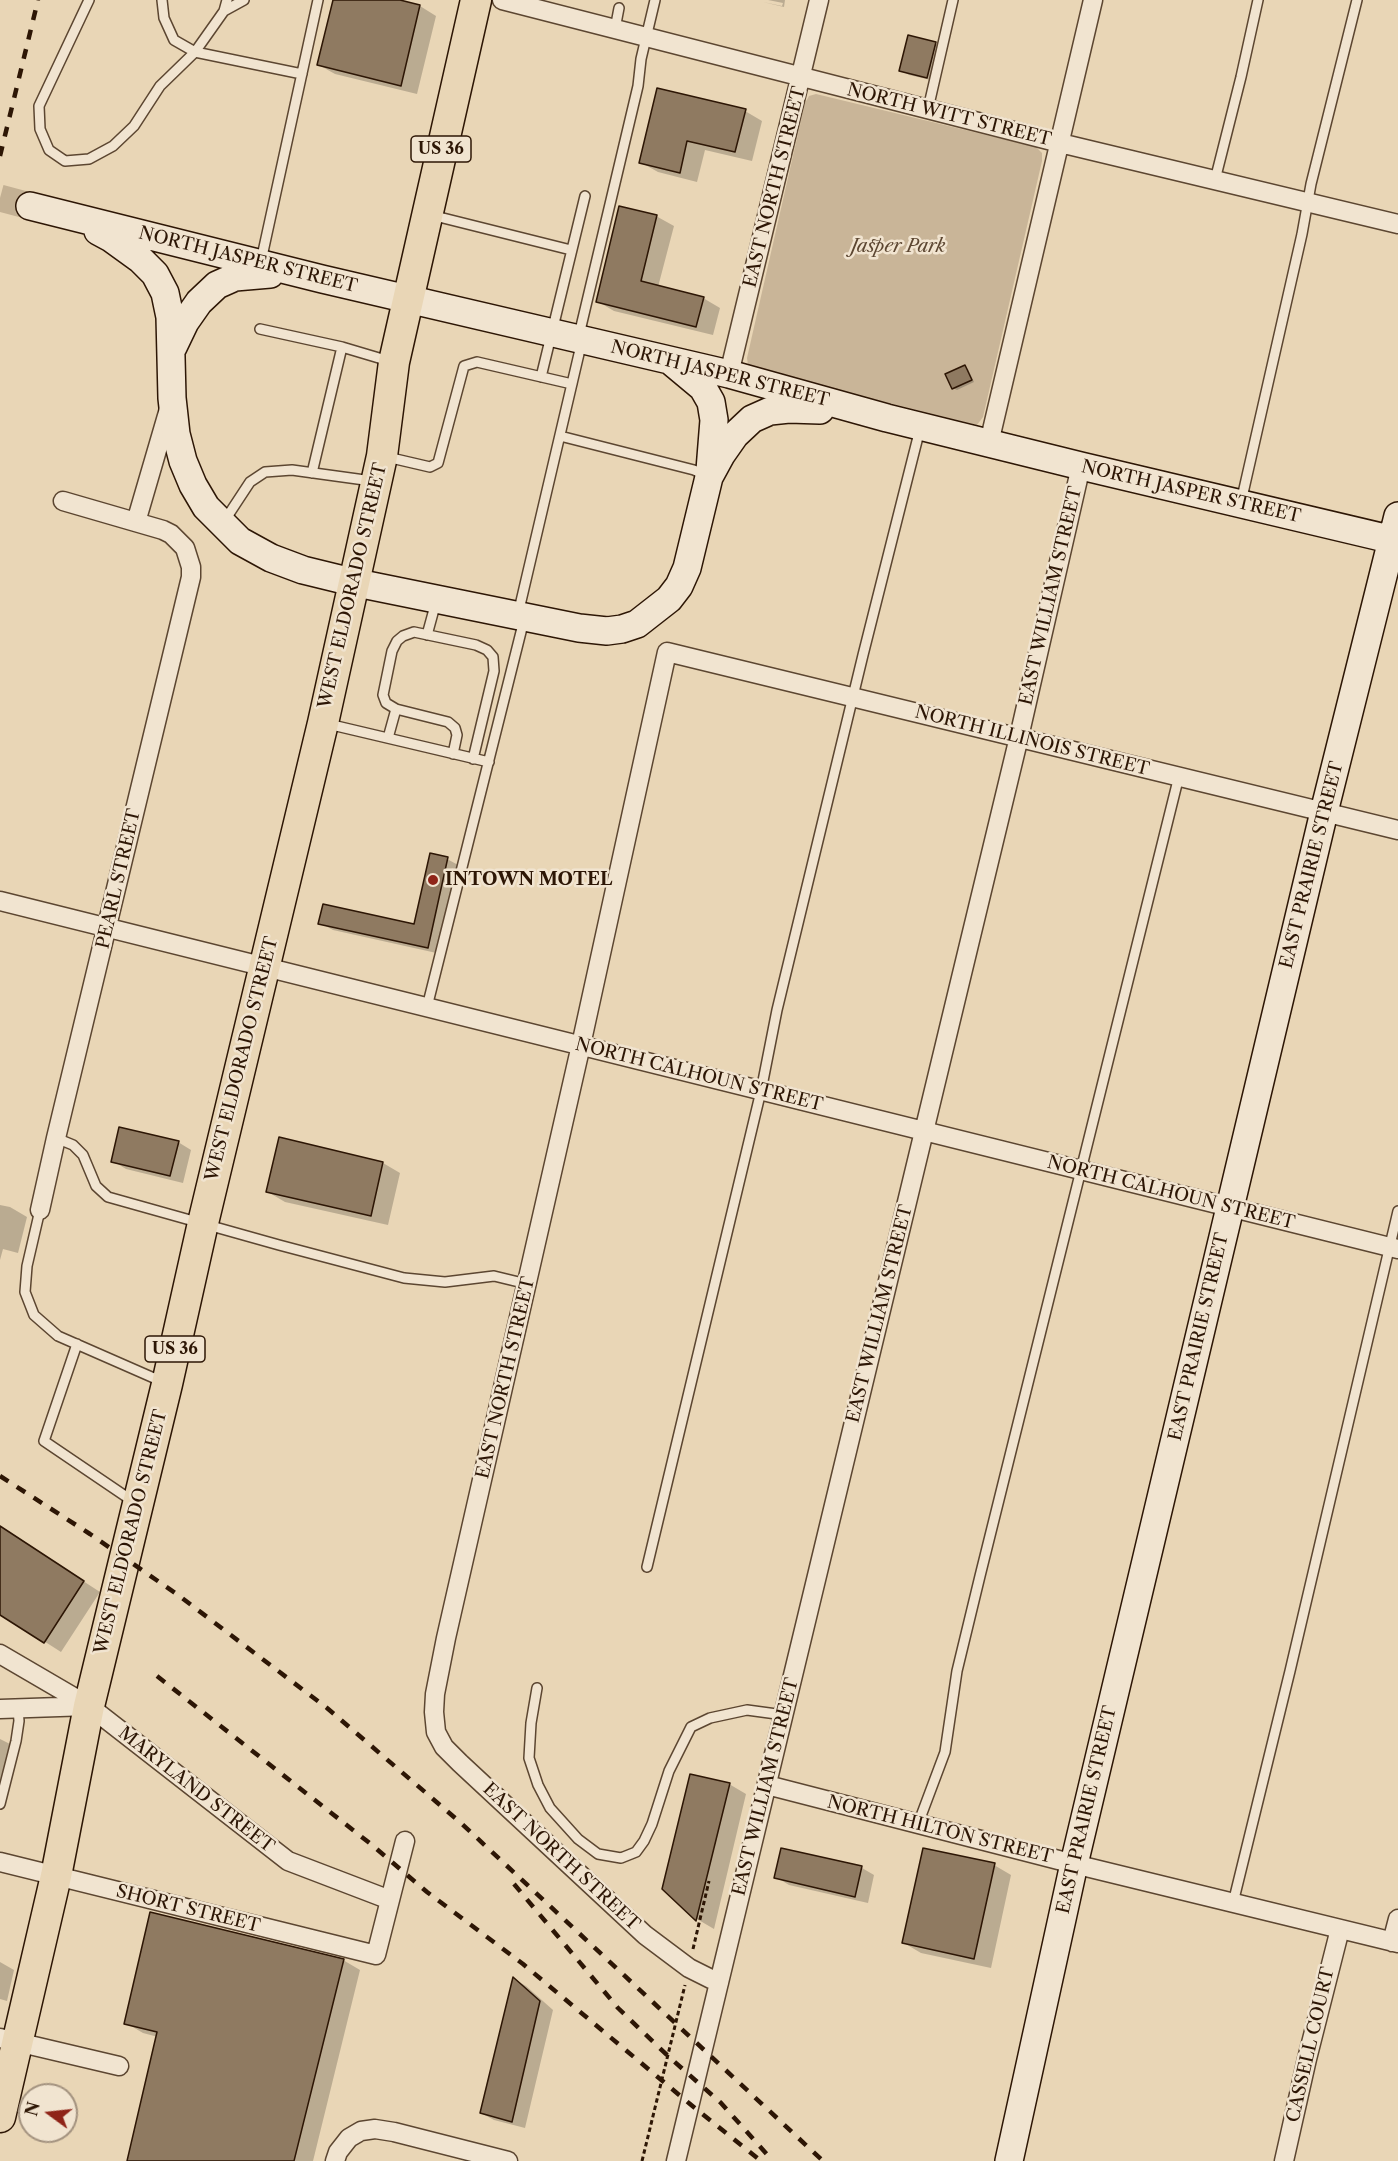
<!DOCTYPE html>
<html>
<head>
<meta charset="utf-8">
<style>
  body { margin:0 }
  #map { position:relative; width:1398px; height:2161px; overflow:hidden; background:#e9d6b6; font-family:"Libre Caslon Text",serif }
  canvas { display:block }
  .north { position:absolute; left:18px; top:2083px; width:60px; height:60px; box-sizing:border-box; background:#f1e4d0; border:2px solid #a3927f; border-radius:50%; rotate:285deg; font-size:16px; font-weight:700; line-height:24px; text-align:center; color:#2d1605 }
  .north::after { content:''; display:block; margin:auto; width:21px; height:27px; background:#8f2418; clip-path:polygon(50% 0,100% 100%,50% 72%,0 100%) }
</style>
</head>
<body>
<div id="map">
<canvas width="1398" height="2161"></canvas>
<div class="north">N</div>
</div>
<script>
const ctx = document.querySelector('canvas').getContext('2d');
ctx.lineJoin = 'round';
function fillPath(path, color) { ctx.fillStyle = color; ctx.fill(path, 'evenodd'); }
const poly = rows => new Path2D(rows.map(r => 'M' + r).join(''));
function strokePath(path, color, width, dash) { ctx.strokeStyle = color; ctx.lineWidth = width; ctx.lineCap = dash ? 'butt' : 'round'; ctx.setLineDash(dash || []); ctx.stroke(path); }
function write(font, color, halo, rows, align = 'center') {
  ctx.font = font + ' "Libre Caslon Text",serif'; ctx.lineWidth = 5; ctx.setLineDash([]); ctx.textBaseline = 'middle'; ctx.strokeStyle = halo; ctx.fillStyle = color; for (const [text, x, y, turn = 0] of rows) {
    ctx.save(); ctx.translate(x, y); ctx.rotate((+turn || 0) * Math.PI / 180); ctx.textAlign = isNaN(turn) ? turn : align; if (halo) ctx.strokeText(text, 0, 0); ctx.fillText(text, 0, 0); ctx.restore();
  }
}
const green = poly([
  [816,94,1036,147,1042,153,1042,161,983,417,977,425,753,369,748,365,747,358,805,103,809,96]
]);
const shadow = poly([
  [334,0,393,0,420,6,436,16,417,94,335,74,319,65],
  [768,0,785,0,784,7,763,2,782,6,783,3],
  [935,43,943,48,935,81,909,75,900,70],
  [745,111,762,121,752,161,705,150,697,182,658,172,640,162],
  [656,216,674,226,658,287,703,298,720,308,713,335,614,311,597,301],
  [965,367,968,369,974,382,957,390,953,388],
  [447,859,460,866,441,954,333,930,320,923,415,926],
  [178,1142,191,1150,183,1183,126,1169,113,1161],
  [383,1163,400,1173,388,1225,285,1202,268,1192],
  [0,1205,10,1207,27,1217,18,1253,3,1249,0,1260],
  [0,1527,100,1592,61,1652,0,1613],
  [0,1739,16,1747,0,1807],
  [729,1784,746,1794,714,1929,697,1919,663,1888],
  [782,1849,862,1868,874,1875,868,1903,789,1885,776,1877],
  [994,1865,1011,1875,991,1968,921,1953,904,1943],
  [343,1960,360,1970,313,2161,128,2161,158,2037,143,2033,126,2023],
  [0,1962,14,1970,7,2001,0,1999],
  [514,1979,526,1986,553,2010,525,2128,494,2120,481,2113]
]);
const building = poly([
  [333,0,400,0,420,5,401,86,317,65,333,0],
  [908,35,936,42,927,78,899,71,908,35],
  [657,88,746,109,735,152,687,141,680,173,639,163,657,88],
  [619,206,657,215,641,281,704,297,696,327,596,302,619,206],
  [965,365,972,380,952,389,945,374,965,365],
  [430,853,448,857,428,948,318,924,323,904,414,924,430,853],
  [119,1127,179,1141,170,1176,111,1162,119,1127],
  [279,1137,383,1162,371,1216,266,1192,279,1137],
  [0,1526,84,1581,44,1643,0,1615,0,1526],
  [690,1774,730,1783,696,1921,662,1889,690,1774],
  [781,1848,862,1866,855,1897,774,1878,781,1848],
  [923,1848,995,1863,974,1959,902,1943,923,1848],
  [150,1912,344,1959,294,2161,127,2161,157,2032,124,2024,150,1912],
  [513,1977,540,2001,512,2122,480,2113,513,1977]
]);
const secondaryTunnel = poly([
  [0,198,30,206]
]);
const path = poly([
  [693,1949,709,1881],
  [642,2161,685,1985]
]);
const lane = poly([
  [89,0,39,106,40,129,49,150,65,161,89,159,113,146,134,126,160,86,195,52,224,11,227,0],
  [162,0,164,18,174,40,195,52,302,74],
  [224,11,244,0],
  [615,29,619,8],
  [928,109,953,0],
  [1215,180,1241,77,1258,0],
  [431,215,571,250],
  [261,261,318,0],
  [260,329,342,347],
  [579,335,638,86,641,59,655,0],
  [541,377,585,196],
  [560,436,694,470,707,476],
  [387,457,430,467,438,463,464,366,477,362,572,384],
  [312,473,342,347,389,361],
  [1241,502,1302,234,1311,184,1357,0],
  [225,520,250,482,265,472,292,470,372,481],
  [518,614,582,341],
  [427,635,436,602],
  [396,709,386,703,383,695,392,651,397,641,403,636,414,632,476,645,487,650,493,657,494,671,473,759],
  [328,724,489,762],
  [388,738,396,709,448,722,455,728,457,735,453,754],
  [427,1007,524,620],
  [56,1138,73,1145,83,1155,96,1186,108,1197,279,1245,404,1278,445,1282,494,1276,527,1284],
  [40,1210,27,1266,25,1292,34,1315,58,1336,163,1382],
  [77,1344,44,1441,134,1502],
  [647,1567,761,1091,777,1010,863,655,920,429],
  [537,1688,531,1723,529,1758,538,1785,550,1808,578,1839,598,1854,621,1858,636,1852,644,1841,652,1824,669,1771,691,1727,710,1718,747,1710,784,1715],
  [0,1804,16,1741,19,1721,18,1709],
  [918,1824,945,1752,957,1671,980,1576,1179,776],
  [1233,1903,1290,1671,1398,1211]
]);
const street = poly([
  [502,0,1060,143,1398,224],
  [729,374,819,0],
  [989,443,1093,0],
  [136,522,169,409],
  [0,901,1398,1249],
  [40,1210,56,1138,191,577,191,567,185,548,171,534,163,530,63,501],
  [0,1654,89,1706],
  [0,1709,89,1706,288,1861,390,1900],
  [767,1785,1074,1864,1398,1943],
  [0,1862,376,1955,405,1841],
  [1392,1942,1398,1919],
  [719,1983,689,1968,645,1935,460,1763,444,1747,436,1732,434,1712,435,1694,446,1638,581,1045,667,652,1398,830],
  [0,2038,119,2066],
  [335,2161,338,2152,349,2138,361,2131,375,2129,394,2132,508,2161],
  [676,2161,1019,737,1081,466],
  [1284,2161,1307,2059,1340,1929]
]);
const secondary = poly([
  [30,206,322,279,729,374,887,418,1081,466,1398,541],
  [98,231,111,238,140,259,155,274,165,293,170,317,172,398,176,434,183,461,193,485,206,507,240,541,271,558,303,570,352,582,579,628,607,631,622,629,637,624,669,599,679,586,687,568,709,477,721,455,735,435,752,419,770,411,789,409,820,410],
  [173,347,185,322,199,302,217,285,235,277,270,274],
  [673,363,703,388,711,402,714,420,710,470],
  [1009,2161,1074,1864,1324,812,1398,516]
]);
const primary = poly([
  [0,2117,56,1876,89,1706,167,1384,203,1223,323,723,382,456,394,362,476,0]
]);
const rail = poly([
  [0,156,38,0],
  [0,1476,90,1534,178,1595,327,1708,461,1823,823,2161],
  [157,1676,372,1845,427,1892,523,1964,690,2104,761,2161],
  [514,1884,618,2008,668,2056,721,2103,773,2161]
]);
const markers = [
  [433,880,6,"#8f2418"]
];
const shields = [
  [441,149,60],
  [175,1349,60]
];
const shieldNames = [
  ["US 36",441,149],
  ["US 36",175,1349]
];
const streetNames = [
  ["NORTH WITT STREET",949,115,14],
  ["EAST NORTH STREET",775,187,-76],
  ["NORTH JASPER STREET",248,260,14],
  ["NORTH JASPER STREET",720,374,14],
  ["NORTH JASPER STREET",1191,492,13],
  ["WEST ELDORADO STREET",353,586,-77],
  ["EAST WILLIAM STREET",1051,596,-77],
  ["NORTH ILLINOIS STREET",1032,741,14],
  ["EAST PRAIRIE STREET",1312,865,-76],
  ["PEARL STREET",119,879,-77],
  ["WEST ELDORADO STREET",242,1059,-76],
  ["NORTH CALHOUN STREET",699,1075,14],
  ["NORTH CALHOUN STREET",1171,1193,14],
  ["EAST WILLIAM STREET",880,1314,-76],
  ["EAST PRAIRIE STREET",1199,1337,-77],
  ["EAST NORTH STREET",506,1378,-77],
  ["WEST ELDORADO STREET",131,1532,-76],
  ["EAST WILLIAM STREET",766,1787,-76],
  ["MARYLAND STREET",196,1790,38],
  ["EAST PRAIRIE STREET",1087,1810,-77],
  ["NORTH HILTON STREET",940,1830,14],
  ["EAST NORTH STREET",561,1857,43],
  ["SHORT STREET",188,1909,14],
  ["CASSELL COURT",1311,2045,-77]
];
const parkNames = [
  ["Jasper Park",898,247]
];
const poiNames = [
  ["INTOWN MOTEL",445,880]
];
fillPath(green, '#c9b598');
fillPath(shadow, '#0003');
fillPath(building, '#8f7a61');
strokePath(building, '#2d1605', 1.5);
strokePath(secondaryTunnel, '#c3b093', 27, [27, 14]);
strokePath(lane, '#5c4631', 12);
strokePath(street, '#5c4631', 21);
strokePath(secondary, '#2d1605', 30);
strokePath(primary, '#2d1605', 33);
strokePath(path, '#2d1605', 3, [4.5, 3]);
strokePath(lane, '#f1e4d0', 9);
strokePath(street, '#f1e4d0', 18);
strokePath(secondary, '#f1e4d0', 27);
strokePath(primary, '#e9d6b6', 30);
strokePath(rail, '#2d1605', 4.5, [10, 10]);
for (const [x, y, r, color] of markers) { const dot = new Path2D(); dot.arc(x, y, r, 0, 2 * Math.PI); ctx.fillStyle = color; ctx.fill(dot); strokePath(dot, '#f1e4d0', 2); }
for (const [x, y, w] of shields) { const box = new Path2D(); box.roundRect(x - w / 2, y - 13, w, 26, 4.5); ctx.fillStyle = '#f1e4d0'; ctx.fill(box); strokePath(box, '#2d1605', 1.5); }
write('bold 16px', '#2d1605', null, shieldNames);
write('18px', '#2d1605', '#f1e4d0', streetNames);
write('italic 18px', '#5c4631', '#f1e4d0', parkNames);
write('bold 18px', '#2d1605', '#f1e4d0', poiNames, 'left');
</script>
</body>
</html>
